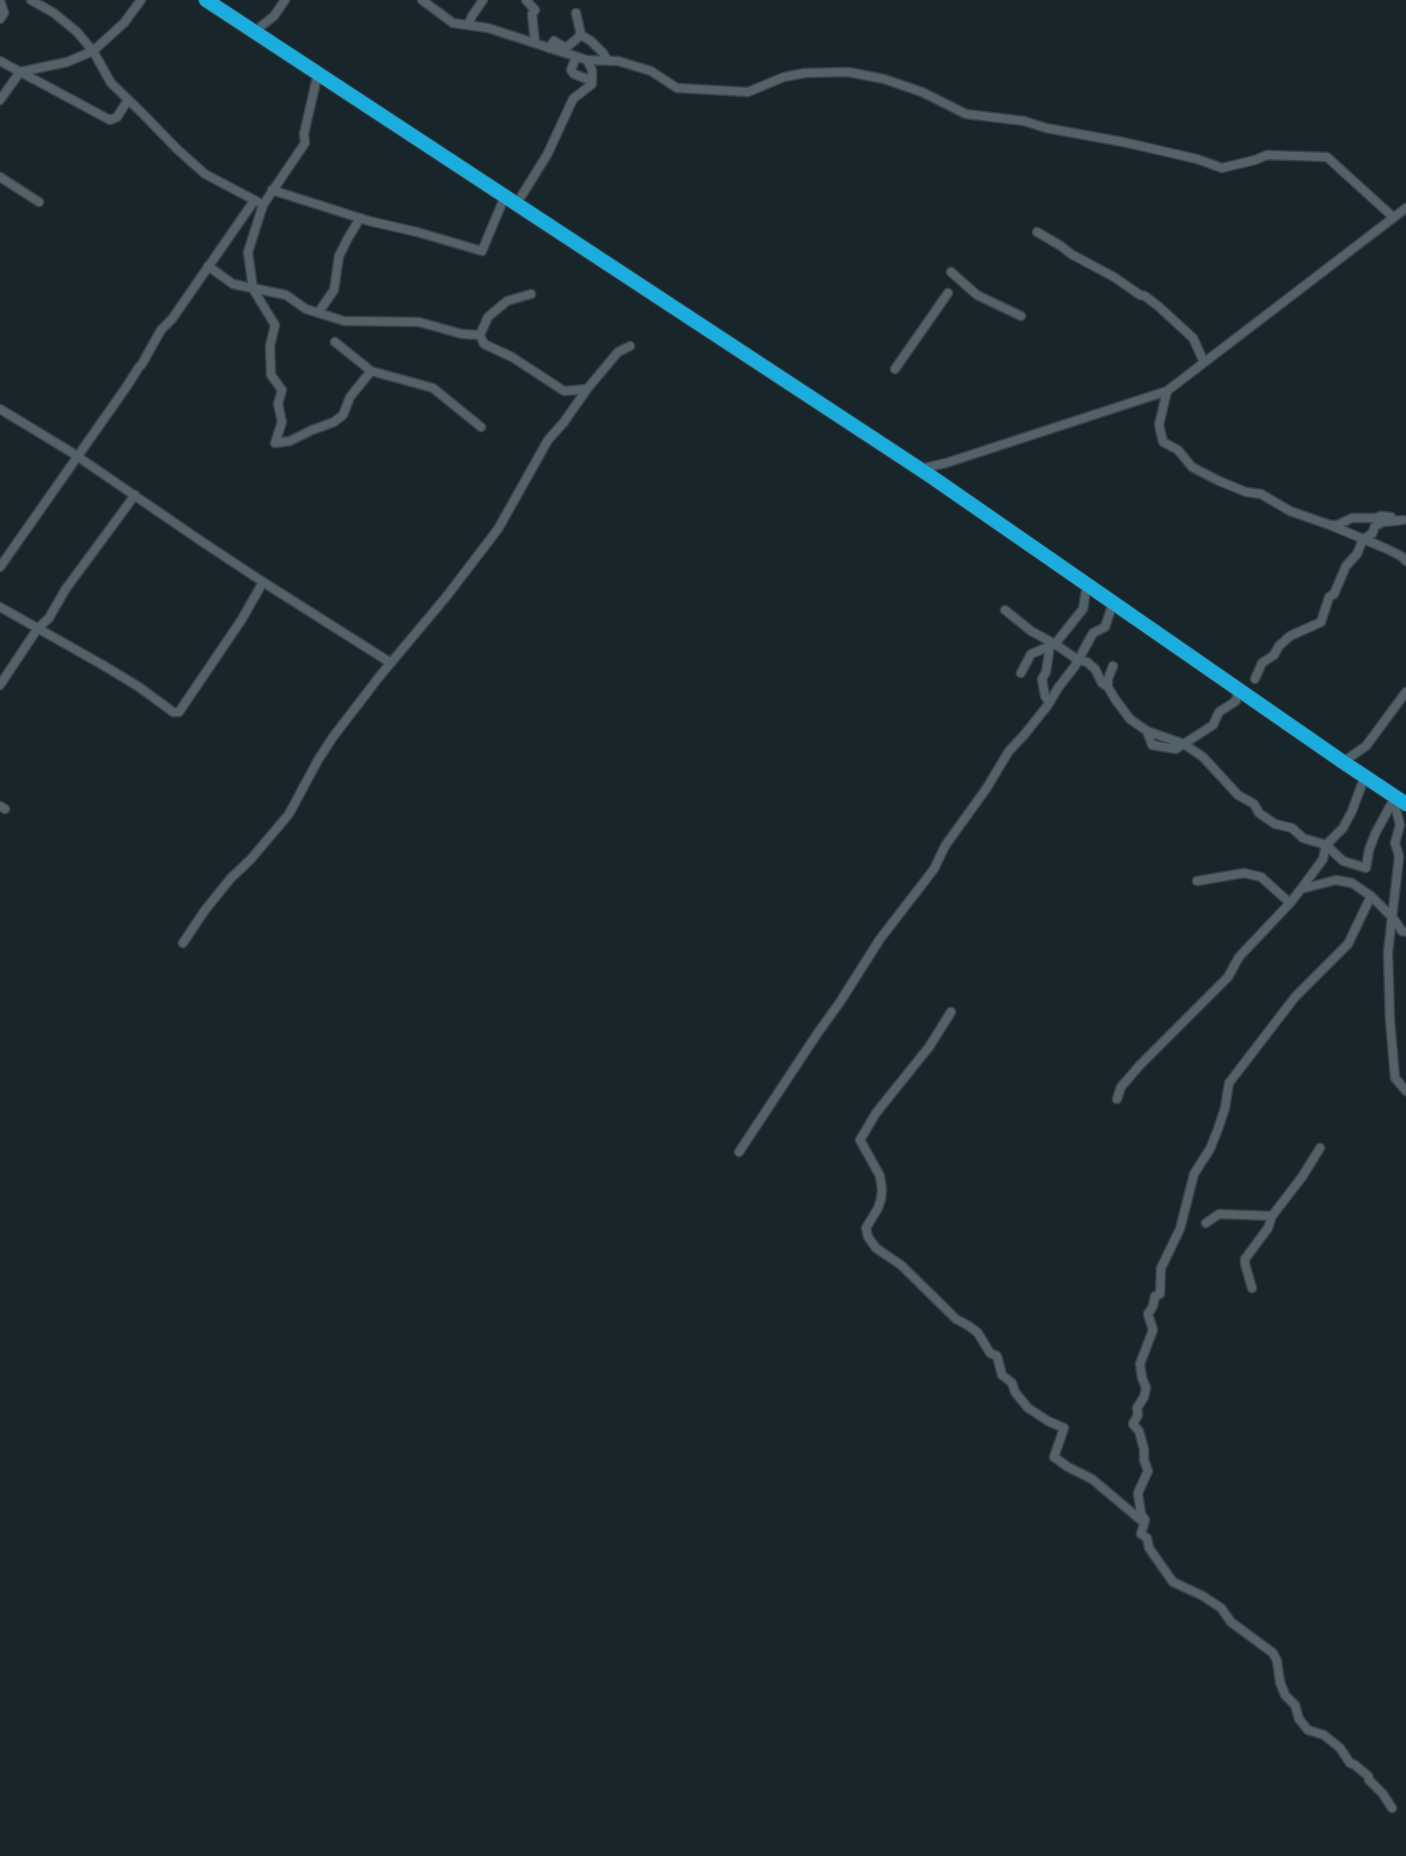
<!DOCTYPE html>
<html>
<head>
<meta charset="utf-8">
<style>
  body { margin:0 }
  canvas { display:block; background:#18252b }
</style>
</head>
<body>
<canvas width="1406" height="1856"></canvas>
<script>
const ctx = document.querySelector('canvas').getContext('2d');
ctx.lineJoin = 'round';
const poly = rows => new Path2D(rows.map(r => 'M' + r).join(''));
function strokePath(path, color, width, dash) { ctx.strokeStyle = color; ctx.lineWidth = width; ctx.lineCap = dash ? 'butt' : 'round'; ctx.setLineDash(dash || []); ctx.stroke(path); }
const minor = poly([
  [31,0,54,13,77,32,93,51,111,83,142,113,177,149,205,174,258,202],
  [422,0,453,23,488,28,587,60,618,61,651,71,677,88,748,92,784,77,805,73,848,72,884,79,922,92,966,114,1024,121,1046,128,1123,142,1197,159,1222,168,1255,160,1267,155,1327,157,1393,217],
  [526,0,535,10,532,14,535,43],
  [576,13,581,35,591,41,603,53,607,60],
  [0,19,4,13,0,0],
  [468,25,472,16,483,0],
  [254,32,274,16,285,0],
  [549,48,554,41,566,48,581,35],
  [576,57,571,70,574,74,592,81],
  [0,61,110,120,117,117,128,100],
  [318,73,304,134,305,143,263,205,248,252,253,289,275,325,270,346,271,375,282,390,278,404,282,422,275,443,290,441,312,430,334,422,343,415,350,397,371,371],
  [0,100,20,72,67,62,93,51,124,23,141,0],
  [0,177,39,202],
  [272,190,369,221,417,232,482,251,505,196],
  [517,203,547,155,573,99,592,84,592,70,587,60],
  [1037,232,1061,246,1071,254,1114,277,1140,295,1145,296,1158,306,1193,338,1204,362],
  [208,266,233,284,286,295,306,309,344,321,419,322,462,334,480,335,484,344,512,357,564,391,587,389,618,352,630,346],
  [951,272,977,295,1021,316],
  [318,313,334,290,339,256,347,240,360,218],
  [480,335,488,317,507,301,531,294],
  [335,342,371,371,433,388,481,427],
  [895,369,948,293],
  [1167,391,1159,425,1163,442,1178,450,1192,467,1219,481,1246,492,1261,494,1290,511,1330,525,1387,549,1401,556,1406,561],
  [0,409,71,452,201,541,263,582],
  [920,469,946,463,1167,391,1406,208],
  [1331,525,1337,525,1352,518,1375,518,1381,516,1391,517],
  [0,567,127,386,139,367,142,364,161,330,172,319,254,201],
  [0,607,101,664,139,687,173,712,179,712,242,619,263,582,391,663],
  [1005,610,1031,631,1055,644,1078,660,1087,662,1095,669,1102,683,1108,687,1115,699,1130,719,1147,731,1184,744,1203,757,1238,795,1254,804,1259,813,1275,824,1292,828,1303,838,1326,845,1343,861,1366,868,1369,850,1375,834,1394,799],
  [1021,673,1031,654,1055,644,1083,609,1087,584],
  [1255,679,1262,663,1274,655,1279,646,1290,636,1321,622,1329,597,1334,594,1346,566,1357,554,1363,539,1372,534,1375,526,1383,522,1403,520],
  [0,685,38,628,49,618,65,590,135,495],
  [1108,687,1108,679,1113,666],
  [1049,702,1045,696,1042,679,1046,672,1050,646],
  [1147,731,1152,745,1176,749,1213,725,1219,712,1236,701,1238,689],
  [1343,762,1366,746,1406,692],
  [1393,798,1400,825,1395,843,1399,856,1398,866,1388,952,1390,1020,1395,1078,1406,1091],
  [0,806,5,809],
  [1197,881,1244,873,1261,877,1290,903,1301,889,1336,880,1352,883,1371,896,1393,918,1402,931,1406,932],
  [1301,889,1323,859,1326,845,1343,828,1352,811,1365,776],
  [1371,896,1348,944,1295,997,1229,1083,1225,1108,1218,1129,1210,1149,1194,1174,1180,1229,1161,1268,1160,1294,1155,1296,1153,1306,1148,1314,1153,1330,1140,1364,1142,1378,1146,1388,1144,1397,1137,1408,1138,1415,1133,1424,1139,1431,1144,1449,1144,1460,1148,1471,1138,1493,1141,1514,1145,1520,1141,1534,1147,1538,1149,1548,1173,1582,1203,1596,1221,1608,1231,1622,1273,1653,1277,1661,1280,1682,1285,1695,1295,1705,1299,1719,1308,1730,1324,1735,1340,1748,1350,1763,1355,1765,1368,1776,1369,1780,1383,1794,1392,1808],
  [183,943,205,910,231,878,251,859,289,814,318,760,333,737,379,677,446,597,498,529,548,440,564,422,587,389],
  [951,1012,929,1047,876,1113,860,1140,880,1176,882,1190,881,1199,878,1208,866,1228,868,1237,876,1248,901,1265,956,1319,969,1326,978,1333,990,1353,997,1356,1002,1375,1012,1383,1015,1392,1028,1408,1048,1421,1064,1428,1054,1457,1068,1467,1092,1479,1142,1521],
  [1117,1099,1121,1087,1140,1065,1228,977,1239,957,1290,903],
  [739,1152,817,1034,840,1002,880,939,934,869,945,846,986,789,1009,751,1024,735,1048,705,1058,688,1075,666,1093,633,1105,627,1113,603],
  [1206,1223,1219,1214,1272,1216],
  [1252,1288,1245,1264,1245,1259,1268,1228,1272,1216,1302,1177,1320,1148]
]);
const trunk = poly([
  [206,0,929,475,1343,762,1406,804]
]);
strokePath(minor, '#384247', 11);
strokePath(trunk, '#384247', 16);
strokePath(minor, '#536168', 8);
strokePath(trunk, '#1aadde', 14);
</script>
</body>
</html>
